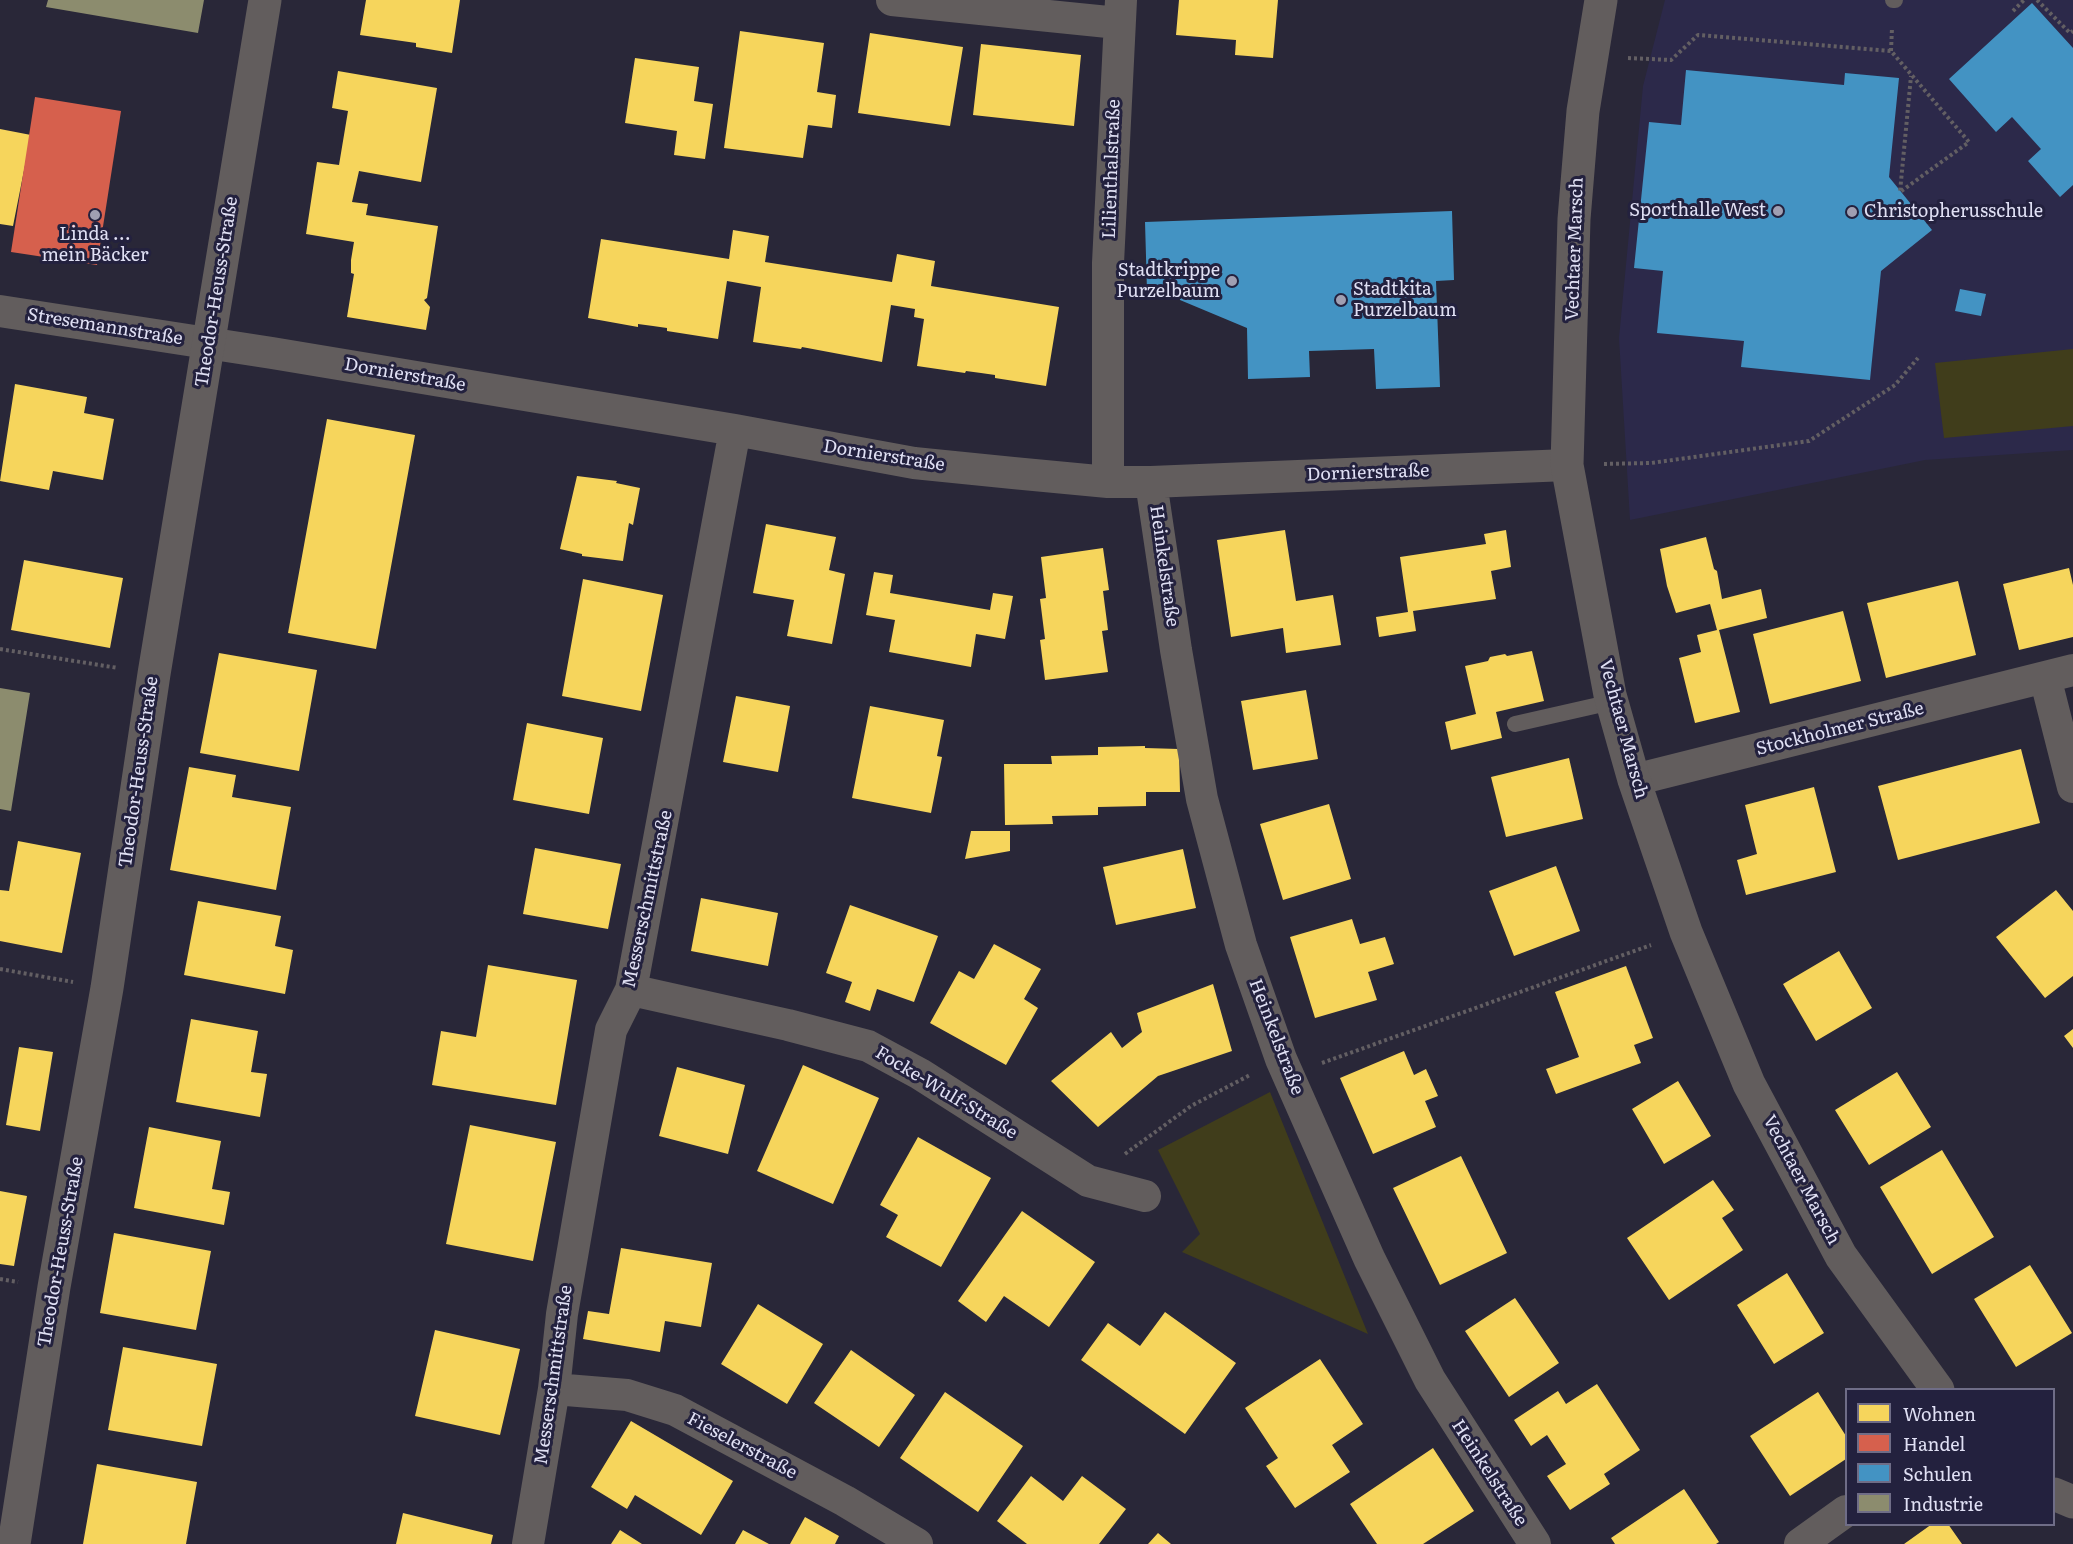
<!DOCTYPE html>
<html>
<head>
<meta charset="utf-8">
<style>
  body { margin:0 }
  #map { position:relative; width:2073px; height:1544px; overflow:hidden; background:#292738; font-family:Literata,serif }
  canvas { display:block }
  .legend { position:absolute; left:1845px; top:1388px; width:210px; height:138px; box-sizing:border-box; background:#23213e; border:2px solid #6f6d87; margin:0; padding:8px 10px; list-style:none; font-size:18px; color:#e0e0f4 }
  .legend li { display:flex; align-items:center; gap:12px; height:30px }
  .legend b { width:30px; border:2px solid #6f6d87 }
</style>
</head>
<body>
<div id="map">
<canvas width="2073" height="1544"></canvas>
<ul class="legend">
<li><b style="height:16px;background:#f6d55c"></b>Wohnen</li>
<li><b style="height:16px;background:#d6604d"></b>Handel</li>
<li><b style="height:16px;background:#4393c3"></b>Schulen</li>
<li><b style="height:16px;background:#8c8c6e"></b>Industrie</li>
</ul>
</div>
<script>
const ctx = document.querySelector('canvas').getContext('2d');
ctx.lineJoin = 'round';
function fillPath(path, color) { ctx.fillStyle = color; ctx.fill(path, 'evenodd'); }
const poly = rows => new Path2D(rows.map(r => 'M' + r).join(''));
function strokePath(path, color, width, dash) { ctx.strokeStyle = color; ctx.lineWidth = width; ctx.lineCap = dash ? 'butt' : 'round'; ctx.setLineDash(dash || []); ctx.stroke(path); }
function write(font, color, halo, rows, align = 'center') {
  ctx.font = font + ' Literata,serif'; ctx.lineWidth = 6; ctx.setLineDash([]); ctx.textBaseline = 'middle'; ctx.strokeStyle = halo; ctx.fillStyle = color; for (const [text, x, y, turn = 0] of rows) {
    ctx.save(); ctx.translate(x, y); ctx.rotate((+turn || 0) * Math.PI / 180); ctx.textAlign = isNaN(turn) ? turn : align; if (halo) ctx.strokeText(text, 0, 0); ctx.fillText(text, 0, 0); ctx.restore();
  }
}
const built = poly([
  [1665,0,2073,0,2073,450,1925,460,1630,520,1619,338,1643,86]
]);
const green = poly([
  [2073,349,2073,426,1944,438,1935,363],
  [1270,1092,1368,1334,1182,1252,1200,1234,1158,1150]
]);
const homes = poly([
  [366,0,460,0,452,53,416,47,416,43,360,35],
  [1179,0,1278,0,1273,58,1235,55,1236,40,1176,35],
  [740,31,824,43,817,92,836,95,832,128,808,125,803,158,724,148],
  [870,33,963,47,950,126,858,113],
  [981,44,1081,55,1074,126,973,115],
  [635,58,699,67,694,101,713,104,705,159,674,155,677,131,625,123],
  [338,71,437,88,421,182,359,171,352,202,368,204,366,215,438,226,427,298,424,300,430,307,426,330,347,317,354,274,351,273,351,260,354,242,306,234,317,162,339,165,348,111,332,108],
  [0,129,31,135,13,226,0,224],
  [733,230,769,236,765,262,892,282,897,254,935,261,931,286,1059,307,1046,386,995,378,995,375,981,373,966,371,965,373,917,366,924,319,914,317,915,309,891,305,882,362,802,347,801,349,753,342,761,287,727,281,718,339,667,331,667,328,653,326,638,324,638,327,588,318,601,239,729,259],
  [15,384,87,397,84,413,114,419,103,480,53,471,49,490,0,481],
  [327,419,415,435,376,649,288,633],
  [577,476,617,481,616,483,640,488,633,525,629,523,623,561,582,556,582,554,560,549],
  [766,524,836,537,829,570,845,574,832,644,787,636,794,600,753,593],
  [1285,530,1296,601,1333,595,1341,645,1286,653,1283,628,1231,637,1217,540],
  [1506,530,1511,567,1491,571,1496,599,1413,611,1416,631,1379,637,1376,617,1408,612,1400,557,1486,544,1484,534],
  [1706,537,1714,569,1717,571,1722,599,1761,589,1767,618,1719,630,1740,712,1695,723,1679,658,1701,652,1697,635,1717,630,1710,604,1676,613,1667,586,1660,549],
  [1103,548,1109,590,1103,591,1108,630,1102,631,1108,672,1045,680,1040,640,1045,639,1040,599,1046,598,1041,557],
  [24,560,123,578,110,648,11,630],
  [2069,568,2073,585,2073,637,2019,650,2003,584],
  [874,572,893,575,890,593,990,610,993,593,1013,596,1005,639,976,634,971,667,889,652,895,620,866,615],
  [583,579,663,595,641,711,562,696],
  [1958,581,1976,655,1886,678,1867,603],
  [1843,611,1861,681,1770,704,1753,634],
  [1532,651,1544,701,1496,712,1502,738,1451,750,1445,722,1476,714,1465,666,1488,661,1490,657,1505,654,1507,656],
  [219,653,317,670,299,771,200,753],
  [1306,690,1318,759,1253,770,1241,701],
  [736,696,790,706,778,772,723,762],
  [870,706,944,720,937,756,942,757,931,813,852,798],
  [527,723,603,738,589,814,513,800],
  [1145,746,1145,748,1179,749,1180,792,1146,792,1146,806,1098,807,1098,815,1052,816,1053,824,1005,825,1004,764,1052,764,1051,756,1098,755,1098,747],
  [2021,749,2040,823,1898,860,1878,786],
  [1569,758,1583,819,1506,837,1491,777],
  [189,767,236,775,232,797,291,807,276,890,170,870],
  [1814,787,1836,872,1746,895,1737,860,1757,854,1745,805],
  [1329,804,1351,879,1283,900,1260,824],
  [971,831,1010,831,1010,851,965,859],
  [18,841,81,853,62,953,0,941,0,890,9,891],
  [535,848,621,864,608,929,523,914],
  [1183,849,1196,908,1116,925,1103,867],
  [1556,866,1580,931,1514,956,1489,891],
  [2056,890,2073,911,2073,976,2045,998,1996,937],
  [701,898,778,913,768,966,691,951],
  [198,901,281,916,275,946,293,950,285,994,184,975],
  [850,905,938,936,914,1002,877,989,870,1011,845,1002,852,982,826,973],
  [1352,919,1360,944,1385,937,1394,964,1368,972,1377,1000,1315,1018,1290,937],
  [994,944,1041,969,1024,999,1038,1008,1006,1065,930,1023,959,971,974,979],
  [1839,951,1872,1008,1816,1041,1783,984],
  [488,965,577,980,556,1105,432,1085,441,1031,476,1037],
  [1626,966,1653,1038,1634,1045,1641,1063,1556,1094,1546,1069,1579,1057,1555,992],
  [1213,984,1232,1051,1158,1076,1098,1127,1051,1081,1111,1032,1122,1048,1142,1032,1137,1013],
  [191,1019,258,1031,251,1072,267,1074,260,1117,176,1102],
  [2073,1029,2073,1048,2064,1036],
  [19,1047,53,1052,40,1131,6,1125],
  [1404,1051,1414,1075,1426,1069,1438,1096,1425,1101,1436,1127,1373,1154,1340,1078],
  [803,1065,879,1098,833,1204,757,1171],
  [677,1067,745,1085,728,1154,659,1136],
  [1897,1072,1931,1127,1869,1165,1835,1110],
  [1678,1081,1711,1136,1664,1164,1632,1109],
  [470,1125,556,1142,533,1261,446,1244],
  [149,1127,221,1141,212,1189,230,1192,224,1225,134,1208],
  [918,1137,991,1178,941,1267,886,1237,898,1215,880,1205],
  [1942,1150,1994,1237,1932,1274,1880,1187],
  [1461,1156,1507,1253,1440,1285,1393,1188],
  [1713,1180,1734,1210,1722,1218,1743,1250,1669,1300,1627,1238],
  [0,1191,27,1196,14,1266,0,1264],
  [1022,1211,1095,1262,1049,1327,1004,1296,986,1322,958,1301],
  [114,1233,211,1251,196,1330,100,1313],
  [621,1248,712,1263,701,1327,665,1321,660,1352,583,1339,588,1311,609,1314],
  [2030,1265,2072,1333,2016,1367,1974,1299],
  [1787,1273,1824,1333,1774,1364,1737,1305],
  [1515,1298,1559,1363,1509,1397,1465,1331],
  [758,1304,823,1344,787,1404,721,1364],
  [1165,1312,1236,1363,1185,1434,1081,1360,1108,1323,1140,1346],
  [435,1330,520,1349,500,1435,415,1416],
  [123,1347,217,1364,202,1446,108,1430],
  [851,1350,915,1395,879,1447,814,1403],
  [1320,1359,1363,1424,1332,1445,1350,1472,1295,1508,1266,1466,1278,1458,1245,1408],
  [1597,1384,1640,1450,1604,1474,1610,1484,1570,1510,1547,1476,1566,1464,1547,1435,1531,1446,1514,1420,1558,1391,1566,1404],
  [945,1392,1023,1446,978,1512,900,1458],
  [1818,1392,1846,1436,1846,1459,1790,1496,1750,1436],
  [631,1421,733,1481,701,1535,635,1495,627,1509,591,1487],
  [1433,1448,1474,1511,1423,1544,1377,1544,1350,1504],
  [97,1464,197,1482,186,1544,83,1544],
  [1031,1476,1063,1501,1082,1476,1126,1509,1099,1544,1027,1544,997,1521],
  [1684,1489,1719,1542,1716,1544,1615,1544,1611,1538],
  [403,1513,493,1535,491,1544,396,1544],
  [805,1517,839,1536,835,1544,790,1544],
  [1932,1524,1948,1524,1962,1544,1904,1544],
  [620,1530,642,1544,611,1544],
  [743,1530,769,1544,735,1544],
  [1158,1533,1171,1544,1148,1544]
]);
const shops = poly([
  [35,97,121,111,97,265,11,252]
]);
const schools = poly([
  [2032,3,2073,48,2073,185,2060,197,2028,161,2041,149,2012,117,1996,132,1949,79],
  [1686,70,1844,85,1845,73,1899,78,1889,177,1932,230,1881,271,1870,380,1741,367,1744,341,1657,333,1663,271,1634,268,1649,122,1681,125],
  [1452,211,1454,280,1436,281,1440,387,1376,389,1374,349,1309,351,1310,377,1248,379,1247,328,1180,300,1179,290,1147,291,1145,222],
  [1960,289,1986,294,1981,316,1955,311]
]);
const industry = poly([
  [48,0,204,0,198,33,46,7],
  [0,688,30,693,11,811,0,809]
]);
const path = poly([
  [2037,0,2070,33,2073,31],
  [2013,11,2024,0],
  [1891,51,1892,28],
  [1628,58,1671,60,1698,35,1891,51,1969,142,1900,192,1911,76],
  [1604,464,1651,463,1809,441,1895,385,1918,358],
  [0,649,118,668],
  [0,969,73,982],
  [1322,1063,1651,945],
  [1125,1154,1191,1106,1250,1075],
  [0,1279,18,1282]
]);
const service = poly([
  [1893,0,1895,0],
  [1515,724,1612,702]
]);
const minor = poly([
  [892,0,1118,23],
  [0,311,272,353,735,430,914,463,1013,473,1108,482,1151,482,1567,465],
  [1108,482,1108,263,1121,0],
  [1151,482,1176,650,1202,799,1241,945,1281,1059,1369,1258,1430,1380,1535,1544],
  [2045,677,2073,787],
  [1634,780,2073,670],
  [631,990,788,1025,868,1046,920,1074,1088,1181,1145,1196],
  [554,1389,627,1395,675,1410,845,1501,917,1544],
  [528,1544,554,1389,562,1314,611,1030,631,990,735,430],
  [1800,1544,1846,1511]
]);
const tertiary = poly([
  [1601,0,1583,111,1574,219,1567,465,1610,695,1634,780,1686,932,1749,1084,1841,1256,1938,1390],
  [2054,1494,2073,1502],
  [14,1544,54,1287,107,988,154,674,265,0]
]);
const markers = [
  [1778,211,6,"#a09fb2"],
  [1852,212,6,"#a09fb2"],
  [95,215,6,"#a09fb2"],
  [1232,281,6,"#a09fb2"],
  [1341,300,6,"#a09fb2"]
];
const streetNames = [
  ["Lilienthalstraße",1112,169,-88],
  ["Vechtaer Marsch",1575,249,-88],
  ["Theodor-Heuss-Straße",217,292,-81],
  ["Stresemannstraße",105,327,9],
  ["Dornierstraße",405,375,10],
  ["Dornierstraße",884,456,9],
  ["Dornierstraße",1368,473,-2],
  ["Heinkelstraße",1164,566,82],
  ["Vechtaer Marsch",1623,729,75],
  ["Stockholmer Straße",1840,729,-14],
  ["Theodor-Heuss-Straße",139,772,-82],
  ["Messerschmittstraße",648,899,-78],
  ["Heinkelstraße",1276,1037,69],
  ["Focke-Wulf-Straße",946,1093,31],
  ["Vechtaer Marsch",1801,1180,62],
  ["Theodor-Heuss-Straße",61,1252,-80],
  ["Messerschmittstraße",554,1375,-82],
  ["Fieselerstraße",742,1446,28],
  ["Heinkelstraße",1489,1473,57]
];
const poiNames = [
  ["Sporthalle West",1766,211],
  ["Christopherusschule",1864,212,"left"],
  ["Linda ...",95,235,"center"],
  ["mein Bäcker",95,256,"center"],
  ["Stadtkrippe",1220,271],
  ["Purzelbaum",1220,292],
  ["Stadtkita",1353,290,"left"],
  ["Purzelbaum",1353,311,"left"]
];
fillPath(built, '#2c294a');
fillPath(green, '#403d1b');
fillPath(homes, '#f6d55c');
fillPath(shops, '#d6604d');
fillPath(schools, '#4393c3');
fillPath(industry, '#8c8c6e');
strokePath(path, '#635f63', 4, [3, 3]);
strokePath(service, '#625d5d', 16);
strokePath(minor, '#625d5d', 32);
strokePath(tertiary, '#625d5d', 33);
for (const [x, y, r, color] of markers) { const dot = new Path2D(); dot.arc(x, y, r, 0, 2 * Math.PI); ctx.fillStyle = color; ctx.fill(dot); strokePath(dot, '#23213e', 2); }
write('18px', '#e0e0f4', '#23213e', streetNames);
write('18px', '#e0e0f4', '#23213e', poiNames, 'right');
</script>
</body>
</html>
